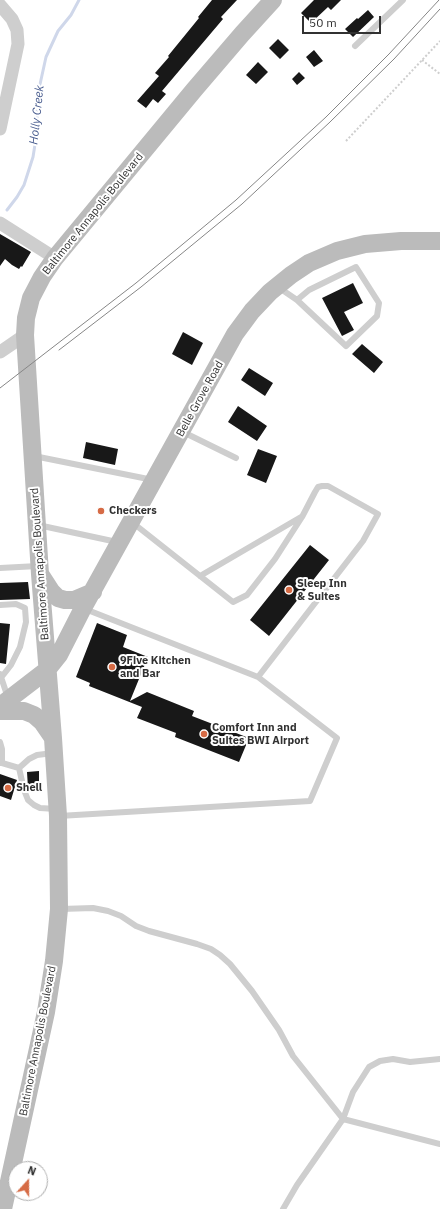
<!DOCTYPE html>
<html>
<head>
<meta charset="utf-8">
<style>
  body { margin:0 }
  #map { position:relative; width:440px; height:1209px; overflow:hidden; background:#fff; font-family:"IBM Plex Sans",sans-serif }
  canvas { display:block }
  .north { position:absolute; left:8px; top:1161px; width:40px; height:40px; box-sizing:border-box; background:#fff; border:1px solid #adadad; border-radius:50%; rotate:21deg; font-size:11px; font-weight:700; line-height:16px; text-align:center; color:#313131 }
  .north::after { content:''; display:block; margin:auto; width:14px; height:18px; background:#d66b45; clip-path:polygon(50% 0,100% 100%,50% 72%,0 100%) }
  .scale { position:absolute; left:302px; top:16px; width:79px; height:18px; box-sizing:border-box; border:2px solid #313131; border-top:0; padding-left:5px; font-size:12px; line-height:14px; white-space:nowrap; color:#313131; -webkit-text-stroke:3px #fff; paint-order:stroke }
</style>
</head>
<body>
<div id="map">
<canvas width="440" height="1209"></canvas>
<div class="north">N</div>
<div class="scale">50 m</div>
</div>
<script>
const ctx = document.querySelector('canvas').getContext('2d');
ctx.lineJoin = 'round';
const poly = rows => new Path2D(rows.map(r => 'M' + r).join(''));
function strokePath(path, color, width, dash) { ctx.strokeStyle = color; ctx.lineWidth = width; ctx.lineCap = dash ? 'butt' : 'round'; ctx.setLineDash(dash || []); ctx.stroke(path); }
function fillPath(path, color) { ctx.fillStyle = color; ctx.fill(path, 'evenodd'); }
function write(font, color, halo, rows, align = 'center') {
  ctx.font = font + ' "IBM Plex Sans",sans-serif'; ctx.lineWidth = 4; ctx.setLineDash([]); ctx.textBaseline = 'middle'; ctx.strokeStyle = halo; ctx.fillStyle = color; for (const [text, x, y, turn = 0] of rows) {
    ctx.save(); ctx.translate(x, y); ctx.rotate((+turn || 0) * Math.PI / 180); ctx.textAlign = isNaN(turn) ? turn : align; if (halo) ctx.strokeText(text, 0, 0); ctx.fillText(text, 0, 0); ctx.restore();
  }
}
const stream = poly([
  [7,210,17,197,24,185,33,157,37,132,37,98,46,57,58,31,71,15,79,0]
]);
const building = poly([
  [212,0,237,0,221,17,223,19,162,91,166,94,158,103,153,99,146,108,137,101,159,76,155,73,169,57,168,56,199,18,198,17],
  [314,0,341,0,331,10,328,7,311,23,301,13],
  [368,10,374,17,353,37,345,29,357,18,358,19],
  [278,39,289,50,280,59,269,48],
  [314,50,323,61,314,67,306,57],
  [258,62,268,72,256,84,246,75],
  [299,72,305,78,297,85,292,79],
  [0,234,31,252,22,267,21,266,19,269,12,265,5,259,0,266],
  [353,283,363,303,344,312,354,330,342,336,322,298],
  [183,332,203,343,192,365,172,354],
  [362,344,383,362,374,373,352,354],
  [249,368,273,383,265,396,241,380],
  [238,406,267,426,257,441,228,422],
  [86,442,118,449,115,465,83,458],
  [258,449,277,456,266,483,247,475],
  [310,545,329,560,269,636,250,620],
  [28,582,30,599,0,600,0,583],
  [0,623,10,624,6,664,0,663],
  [97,623,127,635,123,647,148,657,130,701,147,692,194,711,192,716,249,738,239,762,175,737,176,733,137,718,142,707,89,686,90,683,76,677],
  [39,771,39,788,28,788,27,772],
  [0,774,17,780,11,800,0,796]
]);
const path = poly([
  [422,60,440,74],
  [346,141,440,41]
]);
const service = poly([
  [355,46,403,0],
  [278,287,297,300,346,346,377,316,379,303,356,267,309,290,297,300],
  [183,432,236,458],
  [34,456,153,480],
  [133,523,233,602,247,595,275,559,302,517,315,492,318,487,322,486,328,486,378,514,363,541,258,677],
  [38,525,117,542],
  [0,568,38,566],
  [200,576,301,517],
  [0,605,16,604,25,608,26,622,20,647,11,665,0,679],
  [0,674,8,698],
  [0,742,2,749,2,763,0,763],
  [53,753,37,755,29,759,19,768,24,790,28,800,34,805,40,808,56,809],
  [2,763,19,768],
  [59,816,310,801,337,738,258,677,85,609],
  [61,909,93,908,108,911,121,916,136,926,149,931,197,944,211,949,220,955,230,964,252,991,279,1030,293,1056,343,1119,297,1185,283,1209],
  [440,1059,410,1062,393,1059,380,1061,369,1067,353,1092,343,1119,440,1144]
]);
const minor = poly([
  [0,5,12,19,17,30,18,44,0,129],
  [0,223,55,258],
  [0,352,25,335]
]);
const secondary = poly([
  [40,574,51,591,58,598,65,600,74,600,93,592],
  [0,706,47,670,59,655,83,608,235,334,252,311,270,292,291,275,309,263,337,251,365,244,401,241,440,241],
  [0,711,24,711,34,715,42,722,53,738],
  [3,1209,46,1012,54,961,59,909,58,816,53,738,40,574,25,335,26,318,31,298,42,277,55,258,194,90,242,34,273,0]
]);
const tram = poly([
  [59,350,141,287,242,204,330,122,394,59,440,9],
  [0,388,136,283,236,200,326,117,389,54,439,0]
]);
const markers = [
  [101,511,4,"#d66b45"],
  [289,590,4,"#d66b45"],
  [112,667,4,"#d66b45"],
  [204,734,4,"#d66b45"],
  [8,788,4,"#d66b45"]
];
const streetNames = [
  ["Baltimore Annapolis Boulevard",93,214,-51],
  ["Belle Grove Road",200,399,-61],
  ["Baltimore Annapolis Boulevard",40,564,-94],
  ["Baltimore Annapolis Boulevard",38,1041,-79]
];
const poiNames = [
  ["Checkers",109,511],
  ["Sleep Inn",297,584],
  ["& Suites",297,597],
  ["9Five Kitchen",120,661],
  ["and Bar",120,674],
  ["Comfort Inn and",212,728],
  ["Suites BWI Airport",212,741],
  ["Shell",16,788]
];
const waterNames = [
  ["Holly Creek",37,115,-84]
];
strokePath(stream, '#cfd7ea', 3);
fillPath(building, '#181818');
strokePath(path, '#cecece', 2, [2, 2]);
strokePath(service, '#cecece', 6);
strokePath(minor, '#cecece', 13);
strokePath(secondary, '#bbb', 18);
strokePath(tram, '#868686', 1);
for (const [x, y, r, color] of markers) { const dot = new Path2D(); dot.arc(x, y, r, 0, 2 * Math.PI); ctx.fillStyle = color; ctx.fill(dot); strokePath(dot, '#fff', 1.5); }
write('11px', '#313131', '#fff', streetNames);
write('bold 11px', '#313131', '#fff', poiNames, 'left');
write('italic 12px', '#465a8d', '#fff', waterNames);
</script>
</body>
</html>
